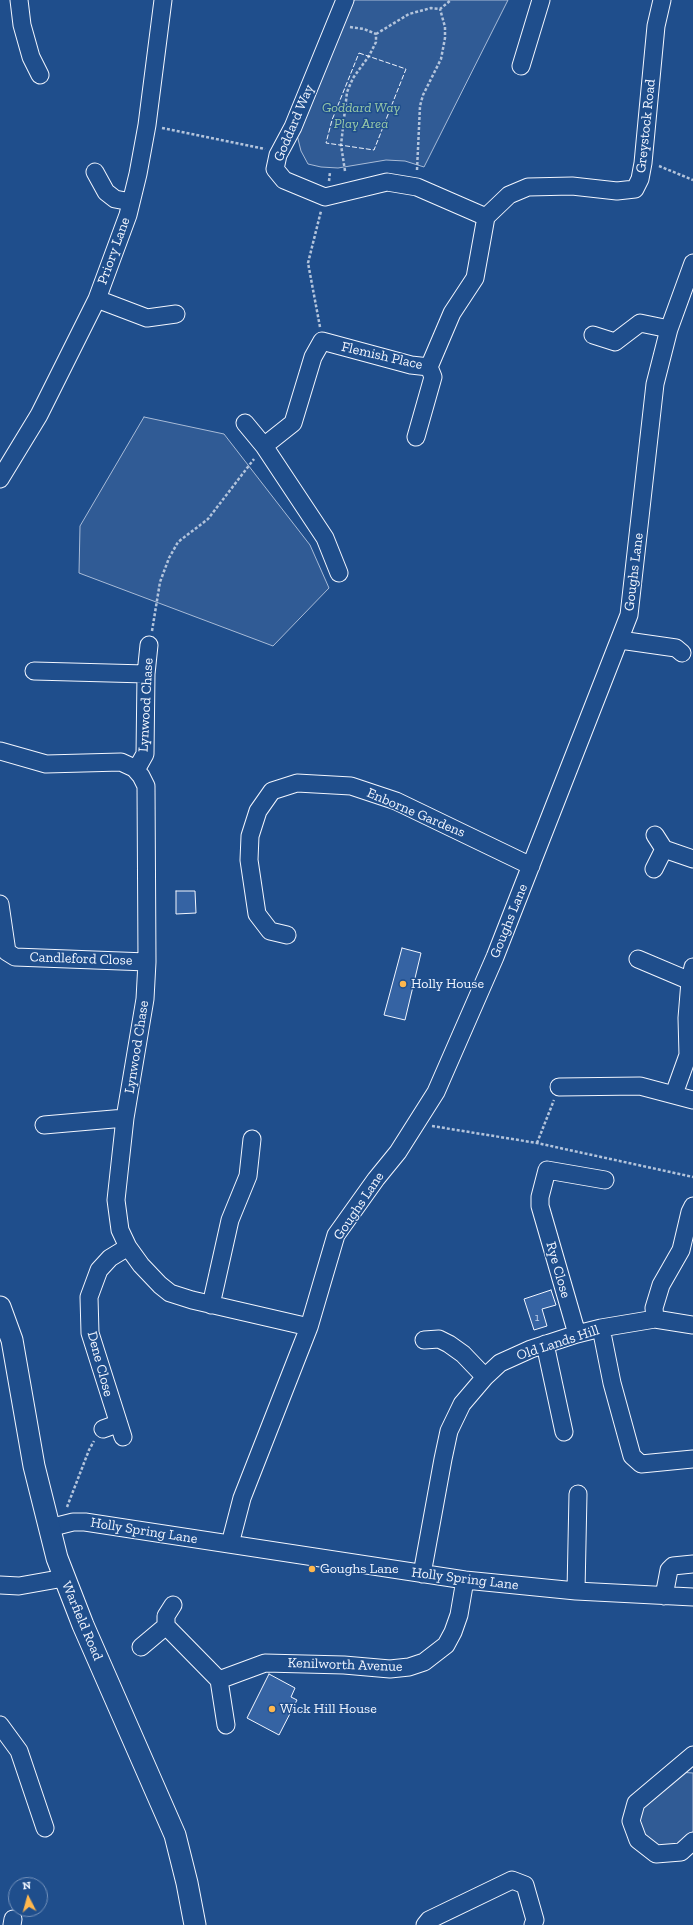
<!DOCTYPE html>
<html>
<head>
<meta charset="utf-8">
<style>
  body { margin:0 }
  #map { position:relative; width:693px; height:1925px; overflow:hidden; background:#1f4e8c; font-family:"Zilla Slab",serif }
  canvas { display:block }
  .north { position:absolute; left:8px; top:1877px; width:40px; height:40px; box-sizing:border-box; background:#1f4e8c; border:1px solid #7391ba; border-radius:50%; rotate:354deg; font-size:11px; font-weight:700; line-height:16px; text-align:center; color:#f2f6ff }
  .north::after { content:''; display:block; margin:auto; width:14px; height:18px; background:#ffb74d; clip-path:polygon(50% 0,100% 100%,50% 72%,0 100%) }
</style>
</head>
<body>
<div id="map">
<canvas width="693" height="1925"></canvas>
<div class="north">N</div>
</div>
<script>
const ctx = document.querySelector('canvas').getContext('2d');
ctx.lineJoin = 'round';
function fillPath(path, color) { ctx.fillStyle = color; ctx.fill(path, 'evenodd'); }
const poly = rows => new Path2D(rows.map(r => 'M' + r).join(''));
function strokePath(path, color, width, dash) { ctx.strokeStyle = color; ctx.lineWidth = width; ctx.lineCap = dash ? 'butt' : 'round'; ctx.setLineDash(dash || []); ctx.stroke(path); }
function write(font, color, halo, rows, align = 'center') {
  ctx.font = font + ' "Zilla Slab",serif'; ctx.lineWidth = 3; ctx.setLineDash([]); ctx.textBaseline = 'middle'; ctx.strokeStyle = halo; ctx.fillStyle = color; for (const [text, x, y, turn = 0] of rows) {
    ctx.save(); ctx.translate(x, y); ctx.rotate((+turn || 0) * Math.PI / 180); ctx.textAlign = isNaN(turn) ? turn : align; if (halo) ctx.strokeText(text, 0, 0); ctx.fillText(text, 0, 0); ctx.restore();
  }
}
const built = poly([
  [354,0,508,0,424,167,405,161,386,160,338,168,321,167,308,164,301,151,297,135,354,0],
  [144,417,224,434,310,545,329,588,273,646,79,573,80,526,144,417],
  [677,1772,693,1773,693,1834,685,1844,660,1850,647,1841,637,1823,638,1809,677,1772]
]);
const building = poly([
  [176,891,195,891,196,913,176,914,176,891],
  [402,948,421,953,405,1020,384,1015,402,948],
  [551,1290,556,1305,542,1309,547,1326,534,1330,524,1299,551,1290],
  [269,1674,295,1688,291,1697,297,1700,279,1735,247,1718,269,1674]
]);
const path = poly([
  [350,27,364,29,376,34],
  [376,34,409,14,431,8,440,9,451,0],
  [162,128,265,149],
  [659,166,693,180],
  [417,170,420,106,423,95,441,59,445,38,445,27,440,9],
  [345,171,341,145,347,92,353,78,369,56,376,42,376,34],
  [329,181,330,172],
  [320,327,308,263,321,211],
  [152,631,160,582,169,558,178,542,208,519,254,459],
  [432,1126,537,1143,693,1177],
  [537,1143,554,1100],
  [67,1507,89,1450,94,1441]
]);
const minor = poly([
  [19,0,22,25,31,57,40,75],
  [345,0,293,127,278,155,275,169,284,180,325,197,387,182,417,187,486,217],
  [521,66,541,0],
  [95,172,106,192,115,199,131,202],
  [486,217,509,195,528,187,572,186,617,191,635,189,640,179,643,163,656,26,662,0],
  [97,299,147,318,176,314],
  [593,335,615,342,640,323,669,329],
  [245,423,264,446,325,538,339,573],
  [416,437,433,377,429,367],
  [264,446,293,423,313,357,322,341,411,365,429,367,452,313,475,278,486,217],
  [0,479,39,415,97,299,128,215,138,174,147,125,163,0],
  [620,640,676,648,682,653],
  [34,671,146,674],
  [0,751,46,764,121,762,134,768,141,776,146,786,147,962,145,999,125,1118,116,1200,120,1230,128,1247,141,1265,160,1285,170,1293,192,1300,309,1327],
  [136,770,145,754,146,674,149,645],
  [655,835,664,849,693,859],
  [654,869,664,849],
  [0,904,7,952,15,957,147,962],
  [287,935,270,931,257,914,249,860,250,836,258,811,272,791,297,783,351,786,396,801,531,866],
  [638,959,690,981],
  [559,1087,640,1086,693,1100],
  [674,1094,688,1055,687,1018,690,981,693,967],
  [44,1125,125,1118],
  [211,1305,230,1220,248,1176,252,1139],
  [655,1319,654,1308,661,1285,681,1250,690,1212,693,1206],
  [601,1328,612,1383,632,1456,641,1464,693,1459],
  [577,1334,540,1206,540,1197,547,1170,605,1180],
  [424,1340,439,1339,449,1344,463,1354,485,1377],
  [545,1344,564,1432],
  [103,1429,117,1424],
  [123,1437,90,1333,89,1297,99,1270,110,1258,128,1247],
  [49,1528,73,1522,85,1522,465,1580,576,1591,693,1597],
  [230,1544,242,1498,309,1327,336,1235,376,1179,398,1152,436,1092,495,957,629,615,655,384,669,329,693,263],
  [422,1574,443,1459,449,1431,462,1404,485,1377,500,1363,531,1349,577,1334,601,1328,655,1319,693,1325],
  [0,1585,19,1586,64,1578],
  [576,1591,578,1494],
  [664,1596,669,1570,673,1566,693,1564],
  [166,1626,219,1680,226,1725],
  [166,1626,166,1616,173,1605],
  [141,1647,166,1626],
  [219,1680,265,1663,344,1665,390,1669,409,1667,424,1662,446,1645,453,1632,459,1615,465,1580],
  [0,1725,19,1751,45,1828],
  [693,1755,636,1803,631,1821,638,1840,656,1854,681,1852,693,1841],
  [12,1925,13,1919],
  [425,1925,429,1920,512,1880,525,1885,535,1920,533,1925]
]);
const major = poly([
  [0,1307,12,1340,34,1466,57,1558,83,1625,175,1835,187,1883,195,1925]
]);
const fence = poly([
  [359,53,406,69,374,150,326,143,332,120,359,53]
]);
const markers = [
  [403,984,4,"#ffb74d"],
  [312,1569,4,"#ffb74d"],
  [272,1709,4,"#ffb74d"]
];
const numberNames = [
  ["1",537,1318]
];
const parkNames = [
  ["Goddard Way",361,108],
  ["Play Area",361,124]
];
const streetNames = [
  ["Goddard Way",294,123,-67],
  ["Greystock Road",646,126,-84],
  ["Priory Lane",114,251,-70],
  ["Flemish Place",382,356,13],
  ["Goughs Lane",634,572,-83],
  ["Lynwood Chase",146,705,-87],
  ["Enborne Gardens",416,813,23],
  ["Goughs Lane",509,921,-68],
  ["Candleford Close",81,959,2],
  ["Lynwood Chase",137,1047,-81],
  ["Goughs Lane",359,1206,-56],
  ["Rye Close",558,1270,74],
  ["Old Lands Hill",558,1343,-18],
  ["Dene Close",100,1364,75],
  ["Holly Spring Lane",144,1531,9],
  ["Holly Spring Lane",465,1579,7],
  ["Warfield Road",82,1621,67],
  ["Kenilworth Avenue",345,1665,2]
];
const poiNames = [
  ["Holly House",411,984],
  ["Goughs Lane",320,1569],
  ["Wick Hill House",280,1709]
];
fillPath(built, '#305b95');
strokePath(built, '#a8bbd7', 1);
fillPath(building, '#3563a3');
strokePath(building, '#f2f6ff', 1);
strokePath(minor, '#f2f6ff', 19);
strokePath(major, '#f2f6ff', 23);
strokePath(path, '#b3c4dc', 2.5, [3, 2]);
strokePath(minor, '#1f4e8c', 17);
strokePath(major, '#1f4e8c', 21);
strokePath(fence, '#f2f6ff', 1, [5, 2]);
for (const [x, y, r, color] of markers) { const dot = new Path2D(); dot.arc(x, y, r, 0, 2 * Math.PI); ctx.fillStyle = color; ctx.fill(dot); strokePath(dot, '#1f4e8c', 1.5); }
write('12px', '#c3d1e8', null, numberNames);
write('italic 14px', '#97c8a6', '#1f4e8c', parkNames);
write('14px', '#f2f6ff', '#1f4e8c', streetNames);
write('14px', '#f2f6ff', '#1f4e8c', poiNames, 'left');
</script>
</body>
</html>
